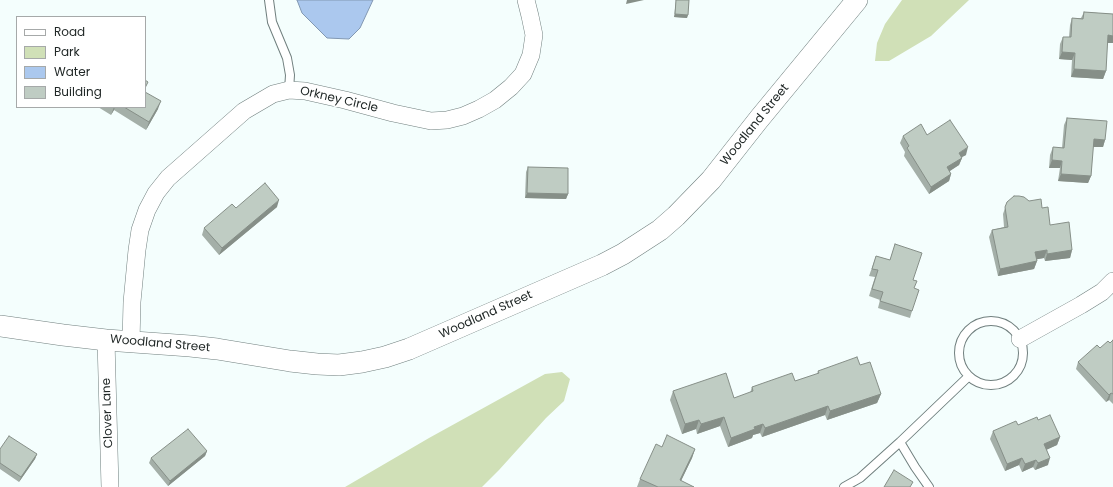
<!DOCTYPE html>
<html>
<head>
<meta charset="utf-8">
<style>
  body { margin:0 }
  #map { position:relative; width:1113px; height:487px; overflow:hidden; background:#f4fefd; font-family:Poppins,sans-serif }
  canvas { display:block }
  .legend { position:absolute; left:16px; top:16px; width:130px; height:92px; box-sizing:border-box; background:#fff; border:1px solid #a6a9a9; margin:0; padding:5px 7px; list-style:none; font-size:12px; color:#212827 }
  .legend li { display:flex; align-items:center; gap:8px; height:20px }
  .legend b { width:20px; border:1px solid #a6a9a9 }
</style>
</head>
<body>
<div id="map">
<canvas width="1113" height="487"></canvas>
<ul class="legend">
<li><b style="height:5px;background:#fff"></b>Road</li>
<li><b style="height:11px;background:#d0e0b7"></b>Park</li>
<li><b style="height:11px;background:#abc8ee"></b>Water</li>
<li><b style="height:11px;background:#bfccc3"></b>Building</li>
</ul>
</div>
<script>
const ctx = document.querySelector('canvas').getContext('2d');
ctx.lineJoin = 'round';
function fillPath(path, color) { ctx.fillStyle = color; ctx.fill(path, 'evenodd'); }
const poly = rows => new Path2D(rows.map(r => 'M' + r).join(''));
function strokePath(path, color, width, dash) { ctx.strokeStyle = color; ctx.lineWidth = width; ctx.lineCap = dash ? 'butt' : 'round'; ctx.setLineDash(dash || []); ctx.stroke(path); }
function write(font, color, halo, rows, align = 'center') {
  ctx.font = font + ' Poppins,sans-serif'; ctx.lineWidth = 3; ctx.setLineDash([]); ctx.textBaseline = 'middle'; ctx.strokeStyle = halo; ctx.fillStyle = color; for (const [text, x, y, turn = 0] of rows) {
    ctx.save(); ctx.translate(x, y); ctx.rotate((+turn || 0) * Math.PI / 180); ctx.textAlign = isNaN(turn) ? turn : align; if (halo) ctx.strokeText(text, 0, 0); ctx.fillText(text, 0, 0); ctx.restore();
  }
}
const green = poly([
  [902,0,969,0,931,36,889,61,875,61,877,43,885,24],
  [562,372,570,379,564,401,546,418,499,470,482,487,345,487,429,438,545,374]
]);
const water = poly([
  [297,0,373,0,360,28,349,39,327,38,302,13,297,0]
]);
const service = poly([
  [269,0,272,22,287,58,290,75,289,90],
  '959 353a32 32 0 1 1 64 0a32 32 0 1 1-64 0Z',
  [900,442,915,467,929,487],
  [844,487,860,478,900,442,969,376]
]);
const minor = poly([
  [1020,339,1081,305,1102,292,1113,281],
  [106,340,110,487],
  [131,342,132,302,137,250,140,230,147,210,156,193,168,178,244,111,273,94,289,90,305,91,345,100,393,113,431,121,447,120,463,116,479,109,495,100,511,87,523,74,531,55,534,35,530,16,526,0]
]);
const tertiary = poly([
  [0,326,63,335,106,340,190,346,217,349,290,361,317,364,339,365,362,362,385,357,409,349,602,265,623,254,660,230,676,216,711,180,759,119,857,0]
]);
const wall = poly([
  [676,0,689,0,687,18,674,17],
  [1084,12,1113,14,1113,43,1107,43,1106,71,1103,79,1071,77,1072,60,1059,59,1060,44,1063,37,1069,37,1070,25,1072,18,1081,18],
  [98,107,145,107,158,109,146,130,114,110,111,115],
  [1067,118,1105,140,1103,147,1093,147,1091,176,1088,183,1058,181,1060,168,1049,168,1050,155,1053,147,1062,148,1064,125],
  [927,135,966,155,962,157,962,158,959,165,949,171,951,174,949,181,929,194,904,156,905,152,900,143,903,136],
  [528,167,568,194,566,199,525,198,526,172],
  [1029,201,1042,208,1050,225,1072,250,1070,258,1045,261,1044,258,1037,259,1037,261,1034,269,998,276,989,237,992,230,1004,227,1003,214,1007,202],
  [277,207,219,255,202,235,204,228,236,208],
  [895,244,913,280,914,288,912,311,910,318,878,308,880,300,869,296,875,277,869,276,876,256,890,260],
  [1113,340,1113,404,1109,400,1106,402,1076,369,1078,362,1100,348,1110,343],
  [860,365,881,394,877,403,827,420,825,415,762,437,760,433,753,435,752,438,728,447,720,426,697,434,696,429,682,434,670,400,673,391,734,398,750,393,752,387,795,381,817,374,818,371],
  [1038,420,1060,437,1057,445,1047,449,1048,465,1035,470,1033,467,1022,472,1019,465,1005,471,990,439,993,431],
  [662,447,695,449,692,458,681,481,694,487,637,487,640,479],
  [0,449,37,454,35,459,19,482,0,469],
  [207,451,205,456,168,486,149,463,151,458]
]);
const shadedWall = poly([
  [627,0,644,0,626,4],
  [675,14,688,15,687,18,674,17],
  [1108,35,1113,36,1113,43,1105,43],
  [1062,52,1075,53,1072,60,1059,59],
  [1074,69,1106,71,1103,79,1071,77],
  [161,101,158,109,146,130,149,122],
  [114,107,115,107,114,110,111,115],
  [1094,139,1105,140,1103,147,1091,147],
  [968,147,966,155,956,160,959,153],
  [962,158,959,165,944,175,947,167],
  [1052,160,1062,161,1060,168,1049,168],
  [951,174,949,181,929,194,931,187],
  [1061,174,1091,176,1088,183,1058,181],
  [527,193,568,194,566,199,525,198],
  [279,200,277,207,219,255,222,248],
  [1047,250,1044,258,1033,260,1035,252],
  [1072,250,1070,258,1045,261,1047,254],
  [1037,261,1034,269,998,276,1000,269],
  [1111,393,1109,400,1106,402,1109,395],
  [881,394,877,403,827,420,830,411],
  [828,406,825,415,762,437,765,428],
  [724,417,720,426,697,434,701,424],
  [699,420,696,429,682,434,685,424],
  [763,424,760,433,753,435,752,438,728,447,731,438,754,427],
  [1060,437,1057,445,1042,452,1044,444],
  [695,449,692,458,678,487,680,480],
  [207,451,205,456,168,486,170,481],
  [37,454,35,459,19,482,21,477],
  [1022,458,1019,465,1005,471,1007,464],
  [1050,458,1048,465,1035,470,1038,463],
  [1036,460,1033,467,1022,472,1025,464]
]);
const building = poly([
  [676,0,689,0,688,15,675,14,676,0],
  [1084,12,1113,14,1113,36,1108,35,1106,71,1074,69,1075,53,1062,52,1063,37,1071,37,1072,18,1083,19,1084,12],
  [145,80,148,82,145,88,145,80],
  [145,92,161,101,149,122,124,107,145,107,145,92],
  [1067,118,1107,121,1105,140,1094,139,1091,176,1061,174,1062,161,1052,160,1053,147,1064,148,1067,118],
  [950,120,968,147,959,153,962,158,947,167,951,174,931,187,907,148,909,146,903,136,921,124,927,135,950,120],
  [528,167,568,168,568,194,527,193,528,167],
  [265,183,279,200,222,248,204,228,232,204,236,208,265,183],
  [1014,196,1019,196,1024,197,1029,201,1041,199,1042,208,1048,207,1050,225,1069,222,1072,250,1047,254,1047,250,1035,252,1037,261,1000,269,992,230,1008,227,1005,207,1007,202,1014,196],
  [895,244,922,253,913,280,917,281,914,288,919,290,912,311,880,301,883,292,872,289,878,270,872,269,876,256,890,260,895,244],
  [1113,340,1113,394,1111,393,1109,395,1078,362,1097,345,1100,348,1108,341,1110,343,1113,340],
  [857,357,860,365,870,362,881,394,830,411,828,406,765,428,763,424,754,427,755,429,731,438,724,417,701,424,699,420,685,424,673,391,726,373,734,398,753,391,752,387,792,373,795,381,819,373,818,371,857,357],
  [1050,415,1060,437,1044,444,1050,458,1038,463,1036,460,1025,464,1022,458,1007,464,993,431,1016,421,1018,425,1037,417,1038,420,1050,415],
  [188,429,207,451,170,481,151,458,188,429],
  [667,435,695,449,680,480,694,487,658,487,640,479,656,444,662,447,667,435],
  [9,436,37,454,21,477,0,463,0,449,9,436],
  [894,470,913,482,910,487,884,487,894,470]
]);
const streetNames = [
  ["Orkney Circle",339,100,13],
  ["Woodland Street",755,125,-51],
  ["Woodland Street",486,315,-24],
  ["Woodland Street",160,344,5],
  ["Clover Lane",108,413,-92]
];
fillPath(green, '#d0e0b7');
fillPath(water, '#abc8ee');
strokePath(water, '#8298b2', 1);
strokePath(service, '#707f7e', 10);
strokePath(minor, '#707f7e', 18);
strokePath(tertiary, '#707f7e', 22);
strokePath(service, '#fff', 8);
strokePath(minor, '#fff', 17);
strokePath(tertiary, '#fff', 21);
fillPath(wall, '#a4afa8');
fillPath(shadedWall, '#868f88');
fillPath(building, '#bfccc3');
strokePath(building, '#868f88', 1);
write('12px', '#212827', '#fff', streetNames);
</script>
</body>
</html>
